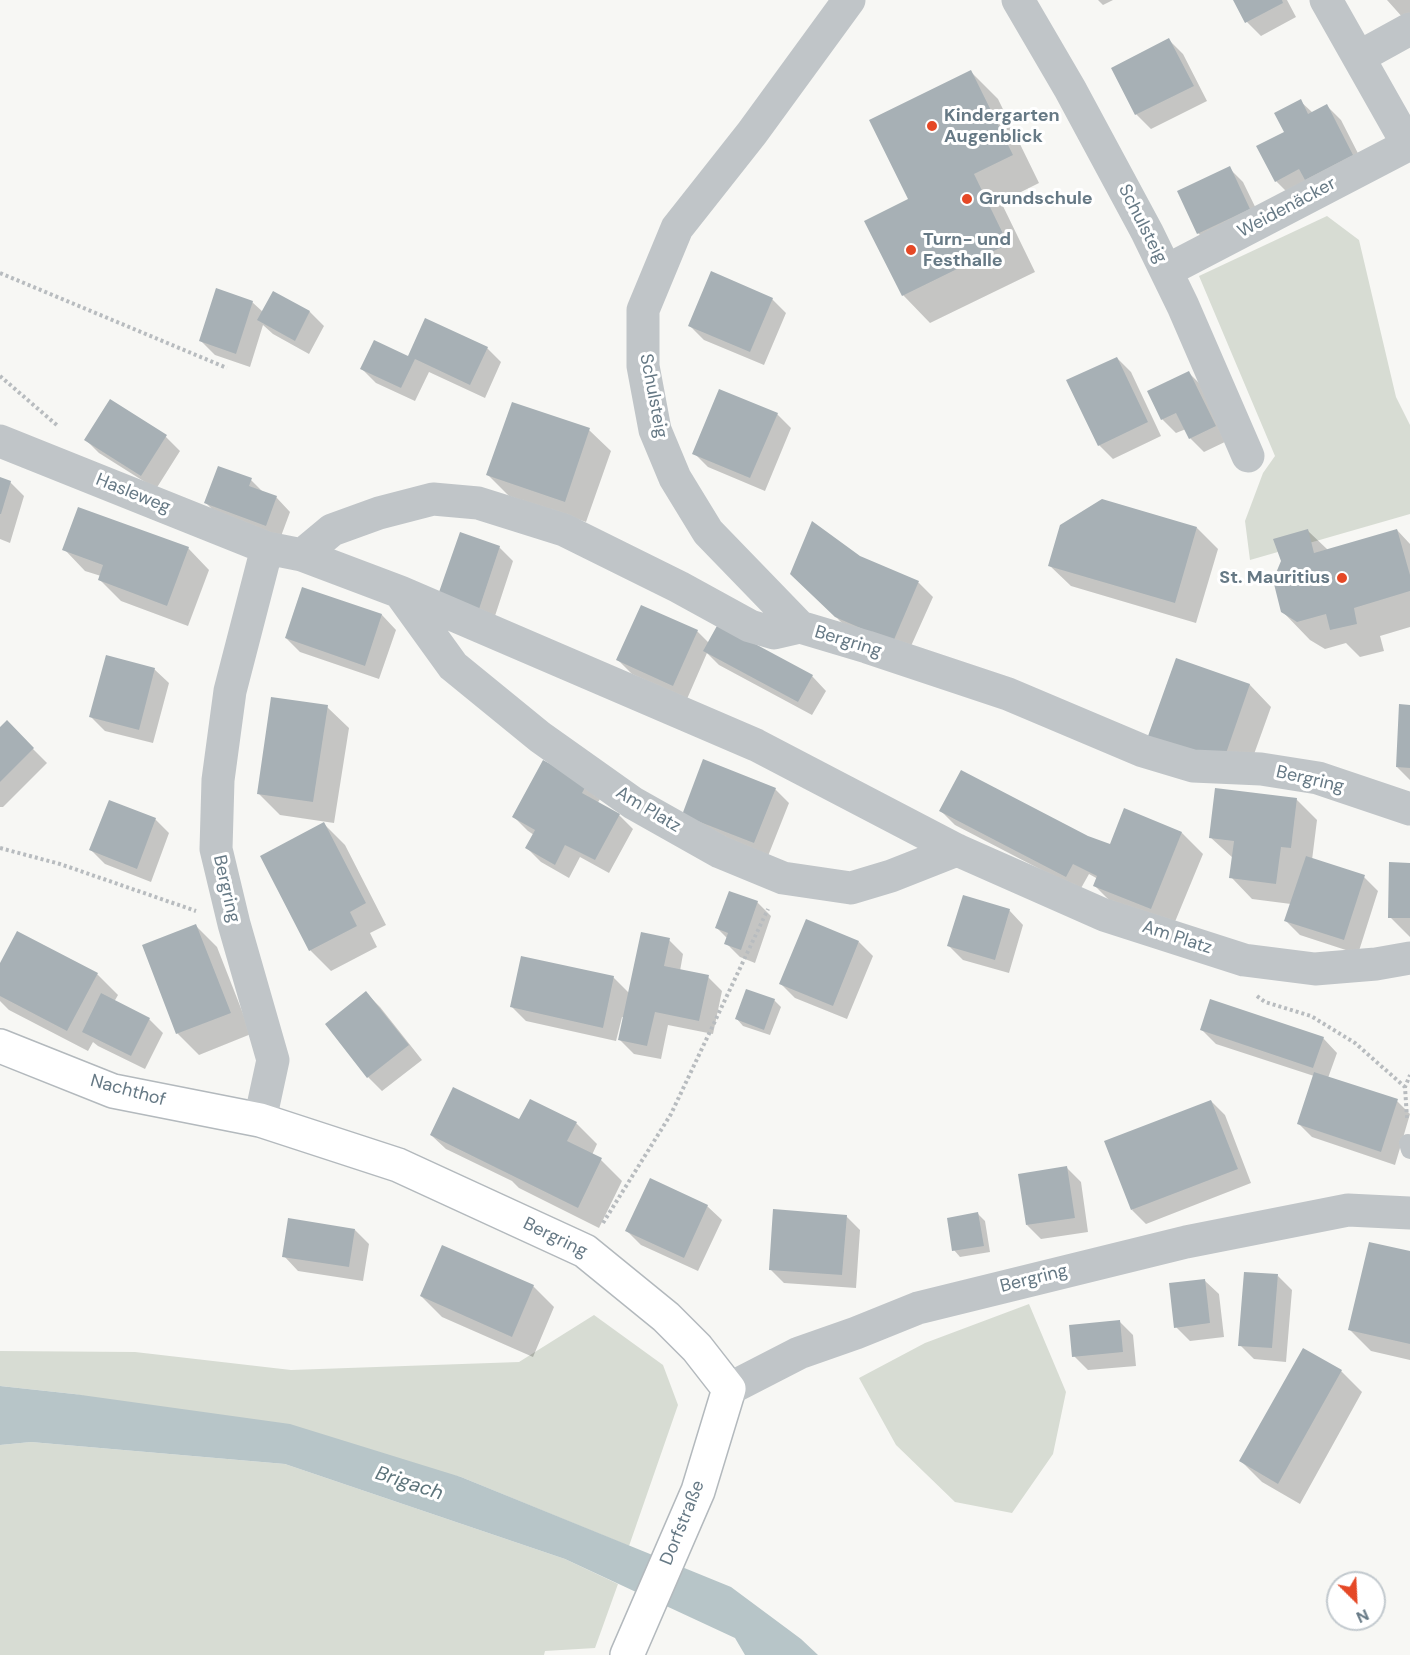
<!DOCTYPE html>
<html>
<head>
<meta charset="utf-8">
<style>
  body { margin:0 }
  #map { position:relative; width:1410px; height:1655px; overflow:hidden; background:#f7f7f4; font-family:"DM Sans",sans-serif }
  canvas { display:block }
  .north { position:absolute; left:1326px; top:1571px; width:60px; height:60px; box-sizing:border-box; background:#fff; border:2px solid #c2c9ce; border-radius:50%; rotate:156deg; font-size:16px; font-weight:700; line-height:24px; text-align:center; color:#667985 }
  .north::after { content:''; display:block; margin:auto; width:21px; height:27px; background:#e54826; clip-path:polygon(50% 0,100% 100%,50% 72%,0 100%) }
</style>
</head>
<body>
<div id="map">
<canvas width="1410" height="1655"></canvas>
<div class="north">N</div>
</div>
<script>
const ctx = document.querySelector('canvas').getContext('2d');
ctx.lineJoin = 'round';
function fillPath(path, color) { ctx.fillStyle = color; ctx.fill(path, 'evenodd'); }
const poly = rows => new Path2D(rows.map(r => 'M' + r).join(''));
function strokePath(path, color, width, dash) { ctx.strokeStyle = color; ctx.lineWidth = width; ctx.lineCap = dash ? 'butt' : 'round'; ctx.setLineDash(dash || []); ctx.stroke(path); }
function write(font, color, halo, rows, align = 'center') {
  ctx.font = font + ' "DM Sans",sans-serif'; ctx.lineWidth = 6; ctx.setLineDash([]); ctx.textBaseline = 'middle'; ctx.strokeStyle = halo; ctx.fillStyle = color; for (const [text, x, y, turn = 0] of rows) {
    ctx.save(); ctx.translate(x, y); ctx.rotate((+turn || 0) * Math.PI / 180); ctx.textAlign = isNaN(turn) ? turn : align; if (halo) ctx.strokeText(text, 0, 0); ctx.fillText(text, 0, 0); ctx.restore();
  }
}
const green = poly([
  [1327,216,1359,240,1396,397,1410,425,1410,514,1250,560,1245,521,1263,473,1275,456,1199,276],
  [1029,1304,1066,1392,1053,1454,1012,1513,955,1502,896,1445,859,1378,925,1343],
  [594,1315,663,1365,678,1405,629,1546,461,1477,74,1394,0,1386,0,1351,135,1352,291,1370,519,1362],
  [31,1442,285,1464,565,1559,618,1584,595,1648,545,1651,544,1655,0,1655,0,1445]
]);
const water = poly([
  [0,1386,74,1394,290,1424,461,1477,731,1587,801,1639,818,1655,745,1655,735,1638,565,1559,285,1464,31,1442,0,1445]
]);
const shadow = poly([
  [1098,0,1113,0,1103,5],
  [1235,0,1287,0,1296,17,1261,36,1247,22],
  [1387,0,1410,0,1410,16,1404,19],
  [1169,40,1183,54,1207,101,1151,129,1136,114,1113,68],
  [970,71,998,99,1039,183,1001,202,1035,272,930,323,903,295,910,200],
  [1300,101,1313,113,1327,106,1341,120,1366,169,1290,195,1276,181,1286,132],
  [1229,168,1243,182,1263,223,1212,247,1198,233],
  [772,299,786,313,764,365,704,340,690,326],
  [252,302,263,312,310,312,324,326,309,354,273,334,263,325,250,367,215,355,201,341],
  [487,348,501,362,485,398,429,372,415,401,376,383,362,369,409,358],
  [1117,358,1131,372,1161,436,1113,459,1099,445],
  [1189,373,1203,387,1229,440,1204,452,1190,438,1186,429,1176,433,1162,419],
  [777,414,791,428,765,491,708,467,694,453],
  [589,430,611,451,586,522,509,496,488,475],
  [166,437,180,451,156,489,99,453,85,439],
  [0,479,10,482,24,496,10,543,0,539],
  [251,480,264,493,276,497,290,512,280,539,220,517,206,503],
  [1197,528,1218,549,1196,623,1071,586,1049,565],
  [1397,530,1410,544,1410,627,1380,636,1384,651,1360,657,1346,643,1325,649,1310,640,1282,611,1308,531,1328,550],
  [499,547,513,561,493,622,454,609],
  [188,548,209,570,188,626,121,601,100,580,101,576,85,571,64,549],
  [860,558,919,583,933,597,907,655,850,631,792,573],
  [303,589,382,615,396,630,379,679,300,652,286,638],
  [697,631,709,643,812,676,826,691,812,715,719,665,707,653,687,699,632,674,618,660],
  [1177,660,1250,685,1271,707,1244,782,1171,757],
  [154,669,169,683,153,743,105,731,91,717],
  [1410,706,1410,780,1397,767],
  [327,707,349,728,334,823,280,815,258,793],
  [7,723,47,763,3,807,0,807,0,729],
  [704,761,775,789,789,803,768,856,697,828],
  [586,785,600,799,597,804,619,815,633,829,609,873,580,857,569,878,541,862,527,848,534,835,528,831,514,817],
  [1296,799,1317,820,1312,860,1364,877,1378,891,1358,954,1300,935,1286,921,1291,904,1252,899,1231,877,1233,858,1210,837],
  [941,811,1087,837,1111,846,1182,833,1203,854,1172,929,1116,907,1095,886,1098,879,1089,874,1080,890,955,825],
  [155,819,169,833,151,882,105,864,91,850],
  [324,824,345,845,386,925,370,933,377,947,331,971,310,950],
  [1410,864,1410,937,1390,917],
  [757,902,771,916,755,963,740,957,726,943,727,938,717,928],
  [1009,910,1023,925,1009,973,963,960,949,946],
  [196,926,217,947,251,1034,199,1055,177,1033,143,946],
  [669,940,683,954,680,971,708,977,722,991,713,1034,668,1025,661,1059,634,1054,620,1040,625,1018,622,1017,616,1041,526,1021,512,1007,613,977,630,994],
  [859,942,873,956,847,1019,795,998,781,984],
  [0,967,97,974,118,995,114,1002,149,1019,163,1033,145,1069,98,1046,93,1042,88,1051,9,1010,0,1001],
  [366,993,380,1007,422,1060,382,1091,368,1077,327,1024],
  [774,1000,781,1007,770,1035,743,1026,737,1019],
  [1202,1030,1323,1038,1337,1053,1328,1078,1397,1101,1410,1114,1395,1165,1312,1137,1298,1123,1314,1076,1216,1044],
  [1211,1101,1225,1115,1251,1183,1146,1224,1132,1210],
  [519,1121,576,1123,597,1144,592,1155,601,1160,622,1181,599,1228,519,1188,512,1181,446,1149,431,1135],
  [1067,1168,1081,1182,1088,1232,1041,1239,1027,1225],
  [650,1180,707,1206,722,1220,698,1271,641,1245,627,1231],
  [978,1214,985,1221,990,1252,960,1257,954,1250],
  [846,1216,860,1230,856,1288,784,1283,770,1269],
  [355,1230,369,1244,363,1281,298,1271,284,1256],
  [1410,1253,1410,1360,1371,1351,1350,1330],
  [1278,1276,1292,1290,1286,1362,1254,1359,1240,1345],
  [1204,1280,1219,1294,1224,1337,1190,1341,1176,1327],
  [533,1286,554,1307,533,1357,442,1317,421,1296],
  [1119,1321,1133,1335,1136,1366,1088,1370,1074,1356],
  [1341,1371,1362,1392,1300,1504,1262,1482,1241,1461]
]);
const building = poly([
  [1233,0,1282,0,1283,3,1245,23],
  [1169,38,1194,86,1135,115,1111,68],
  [971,70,1013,155,974,174,1008,244,902,296,864,221,908,199,869,120],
  [1301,99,1308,114,1327,104,1353,155,1305,180,1299,169,1275,182,1256,146,1284,132,1274,113],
  [1230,166,1250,209,1197,234,1177,191],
  [711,271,773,298,750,352,688,326],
  [216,288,253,301,236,354,199,341],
  [273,291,310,311,295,341,257,320],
  [425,318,488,347,470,385,415,359,401,388,360,369,374,340,408,356],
  [1117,357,1148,422,1098,446,1066,380],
  [1189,371,1216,426,1189,439,1176,413,1161,420,1147,391],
  [719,389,778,413,750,478,692,454],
  [110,399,167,435,141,476,84,440],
  [512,402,590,428,565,502,486,475],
  [218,466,252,478,249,486,277,496,266,526,204,503],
  [0,477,11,481,1,514,0,514],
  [1102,499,1197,527,1175,603,1048,566,1060,525],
  [78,507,189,547,167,606,98,580,103,565,62,550],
  [812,521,860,556,919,581,893,642,835,617,790,574],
  [1308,529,1314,553,1397,529,1410,575,1410,591,1354,608,1357,624,1330,630,1326,614,1297,622,1281,612,1273,580,1281,561,1273,539],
  [460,532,500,546,479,609,438,595],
  [302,587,382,614,365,666,285,638],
  [641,605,698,630,673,686,616,660],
  [718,624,813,675,798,702,703,651],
  [106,655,155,668,139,730,89,717],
  [1176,658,1250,684,1223,762,1148,736],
  [271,697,328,705,313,802,257,794],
  [1399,704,1410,705,1410,768,1396,767],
  [7,720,34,748,0,782,0,727],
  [703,759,776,788,754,843,682,815],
  [543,760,587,784,582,793,620,814,595,860,565,845,555,865,525,848,535,830,512,817],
  [961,770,1088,836,1110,844,1124,808,1182,832,1151,909,1093,886,1097,876,1073,864,1066,877,939,811],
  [1215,788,1297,798,1291,848,1281,847,1276,884,1229,878,1234,841,1209,838],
  [109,800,156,818,137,869,89,850],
  [324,822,366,903,350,912,357,926,309,951,260,856],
  [1306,856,1365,875,1344,940,1284,921],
  [1389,862,1410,863,1410,918,1388,918],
  [729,891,758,901,741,950,724,944,728,933,715,928],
  [963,895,1010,909,995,960,947,946],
  [806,919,859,941,833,1006,779,984],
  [196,924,231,1013,176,1034,142,945],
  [17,931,98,973,67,1031,0,996,0,963],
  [641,932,670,938,664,966,709,975,699,1021,655,1012,647,1046,618,1040],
  [521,956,614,976,603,1028,510,1007],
  [746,989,775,999,764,1030,735,1019],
  [366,991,409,1045,367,1078,325,1024],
  [101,993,150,1018,131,1056,82,1032],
  [1210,999,1324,1037,1313,1068,1200,1030],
  [1314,1072,1398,1099,1381,1152,1297,1124],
  [453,1087,519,1119,530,1099,577,1122,567,1141,602,1158,578,1208,430,1135],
  [1211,1100,1238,1169,1131,1210,1104,1141],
  [1067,1166,1075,1218,1026,1225,1018,1174],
  [650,1178,708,1205,684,1258,625,1231],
  [773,1209,847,1215,842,1275,769,1270],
  [978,1212,984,1246,952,1251,947,1218],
  [288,1218,355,1229,349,1267,282,1257],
  [1369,1242,1410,1251,1410,1344,1348,1330],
  [442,1245,534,1285,512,1337,420,1296],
  [1244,1272,1278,1274,1272,1348,1238,1346],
  [1205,1279,1210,1323,1174,1328,1169,1283],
  [1120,1320,1123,1352,1072,1357,1069,1325],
  [1303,1348,1342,1370,1278,1484,1239,1461]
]);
const path = poly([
  [0,273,227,368],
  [0,376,59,427],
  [0,848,60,864,196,911],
  [1257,996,1265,1002,1311,1016,1355,1043,1405,1087],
  [1407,1118,1405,1087,1410,1075],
  [603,1223,671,1114,768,909]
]);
const lane = poly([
  [1408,1143,1410,1150]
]);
const street = poly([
  [1018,0,1070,89,1147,232,1183,306,1248,456],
  [1326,0,1408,145],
  [1359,57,1410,29],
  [1166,271,1410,144],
  [0,441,267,548,302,555,400,592,756,745,957,850,1104,915,1244,960,1315,969,1376,964,1410,958],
  [302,555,332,530,379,513,433,499,478,503,564,530,679,587,750,626,774,633,800,627,867,647,1008,694,1143,751,1193,766,1261,769,1318,778,1410,809],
  [401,594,453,666,540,737,633,803,720,852,783,878,851,888,891,876,957,850],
  [800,627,708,532,675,478,655,430,643,366,643,310,677,228,752,133,849,0],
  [260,1120,273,1060,234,924,216,849,218,780,230,691,267,548],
  [729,1389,799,1353,856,1333,918,1308,1186,1242,1348,1210,1410,1213]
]);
const secondary = poly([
  [0,1046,113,1091,260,1120,398,1165,585,1251,666,1317,697,1348,729,1389,698,1491,627,1655]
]);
const markers = [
  [932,126,6,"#e54826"],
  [967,199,6,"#e54826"],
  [911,250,6,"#e54826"],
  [1342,578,6,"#e54826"]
];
const poiNames = [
  ["Kindergarten",944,116],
  ["Augenblick",944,137],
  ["Grundschule",979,199],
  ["Turn- und",923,240],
  ["Festhalle",923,261],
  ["St. Mauritius",1330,578,"right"]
];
const streetNames = [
  ["Weidenäcker",1287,208,-28],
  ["Schulsteig",1142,224,63],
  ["Schulsteig",653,396,79],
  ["Hasleweg",133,494,22],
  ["Bergring",848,642,17],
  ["Bergring",1310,780,13],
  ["Am Platz",648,810,31],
  ["Bergring",226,889,77],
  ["Am Platz",1177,938,18],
  ["Nachthof",128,1091,15],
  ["Bergring",555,1238,26],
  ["Bergring",1034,1279,-14],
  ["Dorfstraße",683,1523,-68]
];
const waterNames = [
  ["Brigach",409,1484,18]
];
fillPath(green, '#d7dcd3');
fillPath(water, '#b7c5c8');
fillPath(shadow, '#0003');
fillPath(building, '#a7b0b5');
strokePath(secondary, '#b3b9bd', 36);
strokePath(path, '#b8bcbf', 4, [3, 3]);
strokePath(lane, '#c0c5c8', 18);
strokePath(street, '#c0c5c8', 33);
strokePath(secondary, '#fff', 33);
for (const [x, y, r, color] of markers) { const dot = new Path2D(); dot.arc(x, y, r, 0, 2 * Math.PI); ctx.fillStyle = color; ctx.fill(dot); strokePath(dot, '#fff', 2); }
write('bold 18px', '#667985', '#fff', poiNames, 'left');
write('18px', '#667985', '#fff', streetNames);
write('italic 20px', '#5d747b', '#fff', waterNames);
</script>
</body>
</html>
